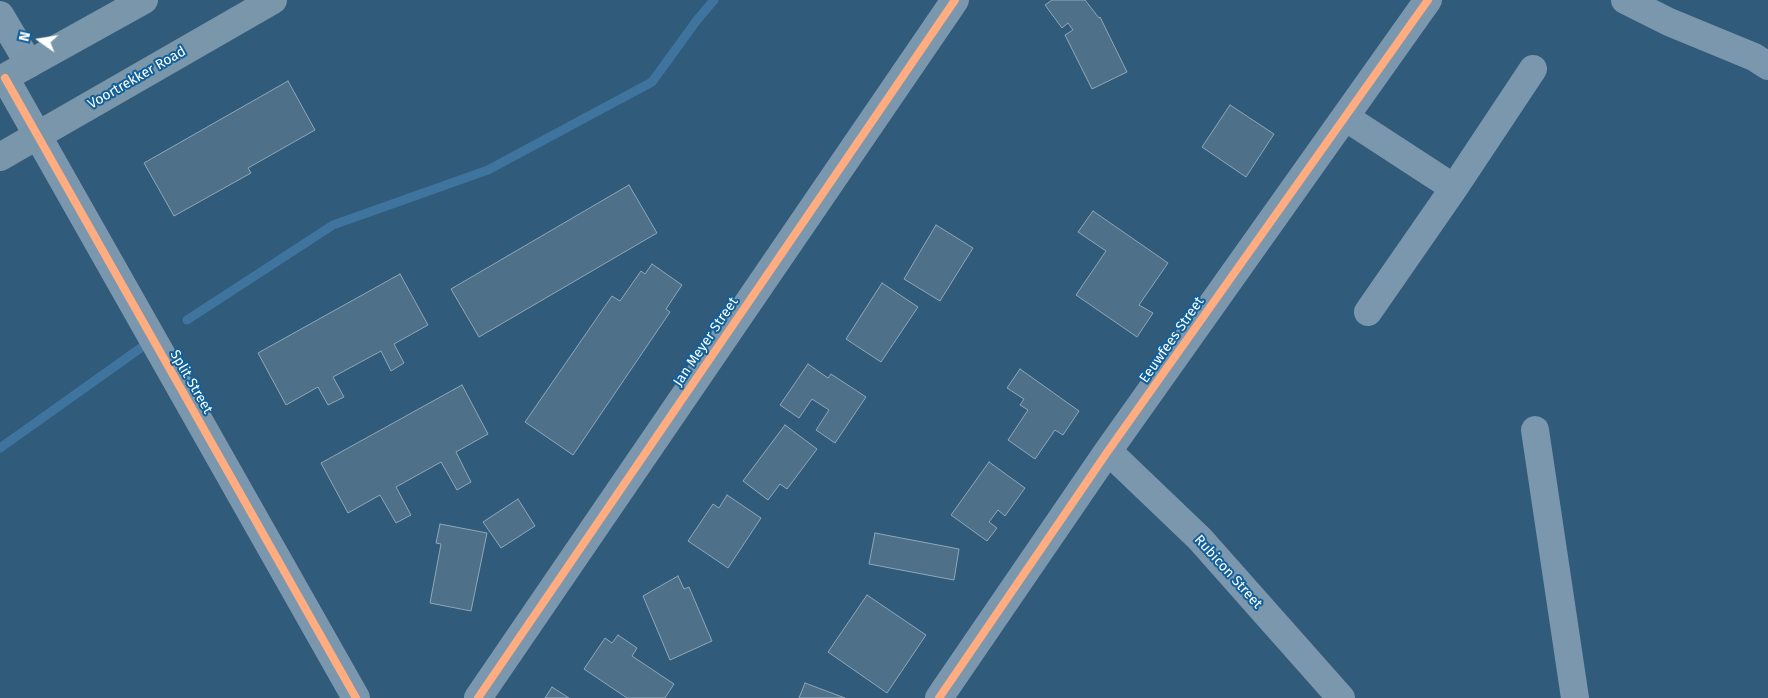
<!DOCTYPE html>
<html>
<head>
<meta charset="utf-8">
<style>
  body { margin:0 }
  #map { position:relative; width:1768px; height:698px; overflow:hidden; background:#305b7a; font-family:"Fira Sans",sans-serif }
  canvas { display:block }
  .north { position:absolute; left:15px; top:15px; width:50px; height:50px; -webkit-text-stroke:4px #11609a; paint-order:stroke; rotate:283deg; font-size:14px; font-weight:700; line-height:20px; text-align:center; color:#fff }
  .north::after { content:''; display:block; margin:auto; width:18px; height:22px; background:#fff; clip-path:polygon(50% 0,100% 100%,50% 72%,0 100%) }
</style>
</head>
<body>
<div id="map">
<canvas width="1768" height="698"></canvas>
<div class="north">N</div>
</div>
<script>
const ctx = document.querySelector('canvas').getContext('2d');
ctx.lineJoin = 'round';
const poly = rows => new Path2D(rows.map(r => 'M' + r).join(''));
function strokePath(path, color, width, dash) { ctx.strokeStyle = color; ctx.lineWidth = width; ctx.lineCap = dash ? 'butt' : 'round'; ctx.setLineDash(dash || []); ctx.stroke(path); }
function fillPath(path, color) { ctx.fillStyle = color; ctx.fill(path, 'evenodd'); }
function write(font, color, halo, rows, align = 'center') {
  ctx.font = font + ' "Fira Sans",sans-serif'; ctx.lineWidth = 4; ctx.setLineDash([]); ctx.textBaseline = 'middle'; ctx.strokeStyle = halo; ctx.fillStyle = color; for (const [text, x, y, turn = 0] of rows) {
    ctx.save(); ctx.translate(x, y); ctx.rotate((+turn || 0) * Math.PI / 180); ctx.textAlign = isNaN(turn) ? turn : align; if (halo) ctx.strokeText(text, 0, 0); ctx.fillText(text, 0, 0); ctx.restore();
  }
}
const stream = poly([
  [187,320,333,225,488,170,652,82,697,20,714,0],
  [0,448,142,347]
]);
const building = poly([
  [1052,0,1085,0,1099,18,1100,17,1127,72,1092,89,1065,35,1073,30,1068,23,1062,28,1045,5,1052,0],
  [288,81,315,130,248,168,251,173,174,216,144,163,288,81],
  [1230,105,1274,134,1246,177,1202,147,1230,105],
  [629,185,657,233,479,337,451,289,629,185],
  [1093,211,1168,263,1139,305,1153,313,1137,337,1076,295,1106,251,1078,232,1093,211],
  [936,225,973,248,940,301,904,279,936,225],
  [652,264,682,285,666,309,670,312,573,455,525,422,612,296,620,301,641,271,645,274,652,264],
  [400,274,428,325,394,344,404,363,391,371,381,351,333,377,344,397,328,405,318,387,286,405,258,353,400,274],
  [882,283,918,307,881,362,846,339,882,283],
  [808,364,828,378,831,374,866,397,835,443,816,430,829,410,812,399,799,418,780,405,808,364],
  [1020,369,1079,411,1063,435,1055,430,1035,459,1008,440,1028,410,1020,405,1024,399,1007,388,1020,369],
  [462,385,488,434,456,452,471,482,457,490,441,462,396,487,411,515,396,523,380,495,348,513,321,463,462,385],
  [785,425,817,449,787,489,780,484,768,500,743,481,785,425],
  [989,462,1025,488,1005,516,998,510,989,522,997,528,987,541,951,515,989,462],
  [727,495,761,518,728,568,688,541,713,504,719,508,727,495],
  [518,499,535,526,501,548,483,522,518,499],
  [440,524,487,533,471,611,430,603,441,544,436,543,440,524],
  [875,533,959,549,954,580,869,564,875,533],
  [678,576,684,589,689,587,712,641,670,660,643,596,678,576],
  [867,595,926,635,887,693,828,652,867,595],
  [618,635,637,648,632,656,674,684,665,698,627,698,584,669,605,638,612,643,618,635],
  [805,683,845,698,799,698,805,683],
  [552,687,569,698,545,698,552,687]
]);
const minor = poly([
  [1625,0,1669,22,1754,57,1768,66],
  [0,15,29,64],
  [5,78,356,698],
  [1345,117,1454,188,1533,69],
  [1368,312,1454,188],
  [1535,430,1575,698],
  [1108,451,1200,539,1341,698],
  [478,698,955,0],
  [939,698,1108,451,1428,0]
]);
const major = poly([
  [0,80,144,0],
  [0,157,273,0]
]);
const cycleway = poly([
  [5,78,356,698],
  [478,698,955,0],
  [939,698,1108,451,1428,0]
]);
const streetNames = [
  ["Voortrekker Road",137,78,-30],
  ["Eeuwfees Street",1172,340,-55],
  ["Jan Meyer Street",706,342,-56],
  ["Split Street",191,382,60],
  ["Rubicon Street",1228,572,48]
];
strokePath(stream, '#3e749d', 9);
fillPath(building, '#4e7089');
strokePath(building, '#8fa8ba', 1);
strokePath(minor, '#7b97ad', 28);
strokePath(major, '#7996aa', 28);
strokePath(cycleway, '#ffac80', 8);
write('14px', '#fff', '#11609a', streetNames);
</script>
</body>
</html>
